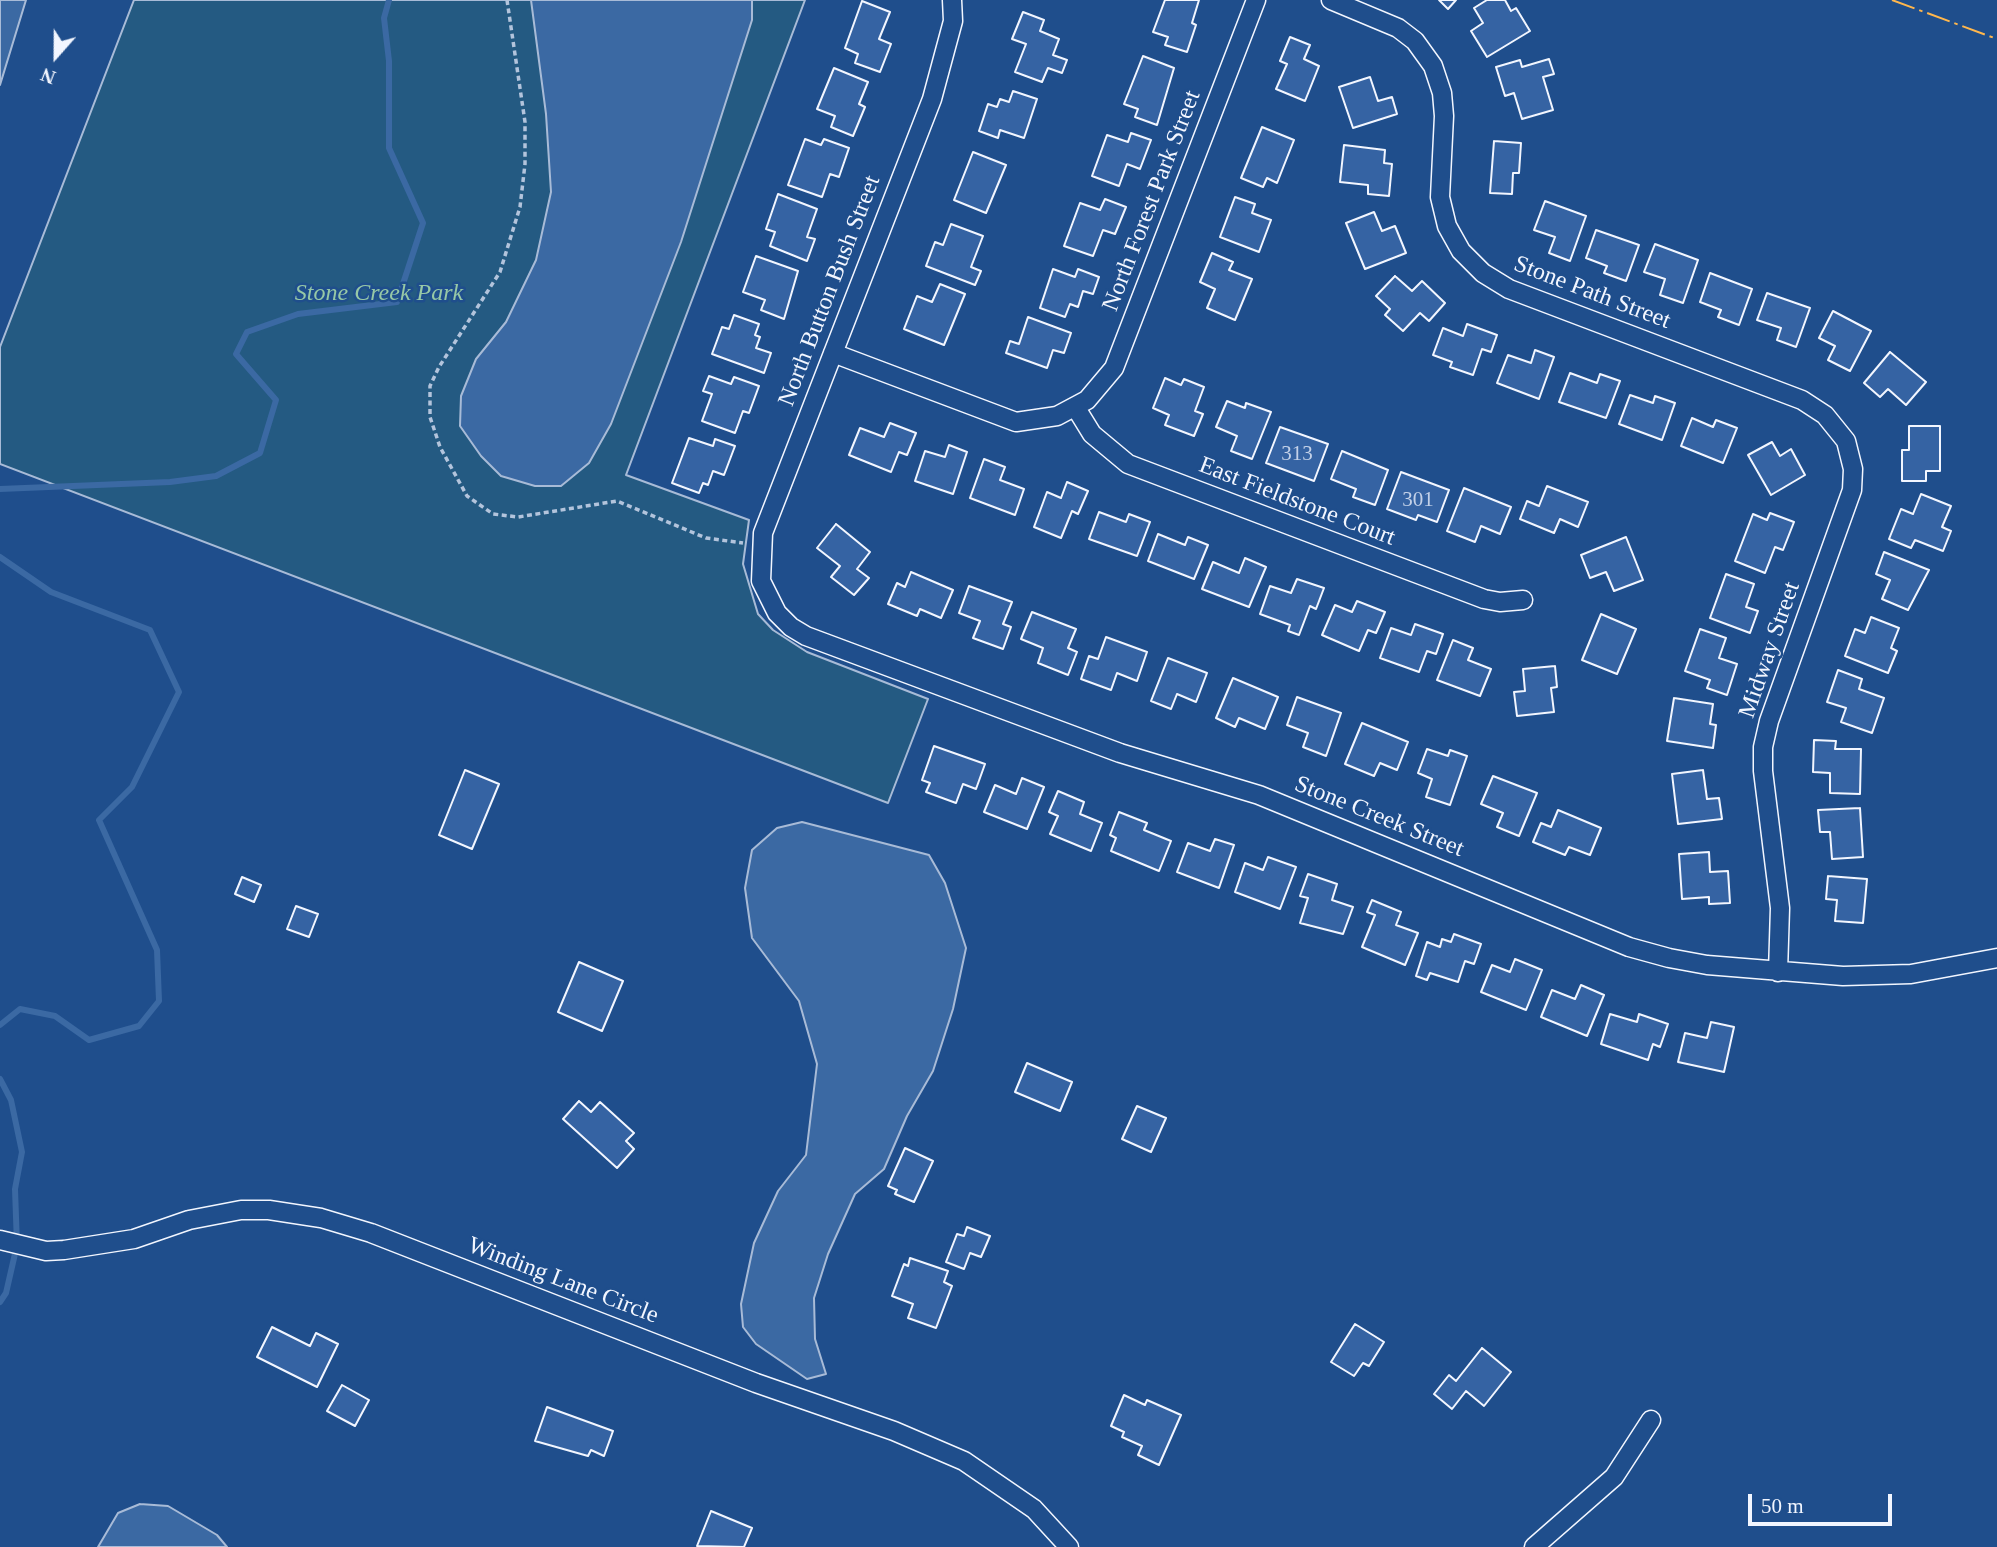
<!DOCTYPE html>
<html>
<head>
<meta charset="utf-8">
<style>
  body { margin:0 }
  #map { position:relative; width:1997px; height:1547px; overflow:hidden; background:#1f4e8c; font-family:Georgia,serif }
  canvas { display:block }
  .north { position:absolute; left:21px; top:21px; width:70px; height:70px; -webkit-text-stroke:5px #1f4e8c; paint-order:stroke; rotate:201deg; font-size:19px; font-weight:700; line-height:28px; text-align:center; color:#f2f6ff }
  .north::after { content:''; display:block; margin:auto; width:24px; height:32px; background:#f2f6ff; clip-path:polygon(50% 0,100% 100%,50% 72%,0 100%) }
  .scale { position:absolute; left:1748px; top:1494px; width:144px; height:32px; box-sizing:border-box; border:4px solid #f2f6ff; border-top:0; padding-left:9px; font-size:21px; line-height:24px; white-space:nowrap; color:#f2f6ff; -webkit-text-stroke:5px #1f4e8c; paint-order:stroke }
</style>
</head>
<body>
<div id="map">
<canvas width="1997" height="1547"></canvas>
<div class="north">N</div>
<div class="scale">50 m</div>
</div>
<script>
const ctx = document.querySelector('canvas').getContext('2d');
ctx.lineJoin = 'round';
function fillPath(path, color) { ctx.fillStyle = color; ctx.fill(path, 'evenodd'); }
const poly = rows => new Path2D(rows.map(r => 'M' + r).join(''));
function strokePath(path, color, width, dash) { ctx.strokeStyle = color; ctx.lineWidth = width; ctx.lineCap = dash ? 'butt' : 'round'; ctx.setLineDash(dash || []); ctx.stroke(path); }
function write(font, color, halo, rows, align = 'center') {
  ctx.font = font + ' Georgia,serif'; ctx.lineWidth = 5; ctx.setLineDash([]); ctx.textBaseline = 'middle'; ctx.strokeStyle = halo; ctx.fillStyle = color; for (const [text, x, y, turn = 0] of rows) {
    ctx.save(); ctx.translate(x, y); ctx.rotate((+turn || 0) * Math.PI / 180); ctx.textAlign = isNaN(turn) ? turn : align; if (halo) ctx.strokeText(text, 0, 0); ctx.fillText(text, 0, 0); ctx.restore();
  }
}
const green = poly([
  [134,0,805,0,626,475,749,520,743,564,758,614,773,630,807,652,928,699,888,803,0,464,0,347,134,0]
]);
const water = poly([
  [0,0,26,0,0,85,0,0],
  [531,0,752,0,752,20,681,242,611,424,589,463,561,486,535,486,501,476,481,456,460,426,461,396,476,359,506,322,536,260,551,192,546,114,531,0],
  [802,822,929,855,945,883,966,948,953,1009,933,1071,907,1116,884,1169,855,1194,828,1254,814,1298,815,1339,826,1374,807,1379,756,1344,743,1327,741,1304,754,1243,778,1191,806,1155,817,1064,799,1001,752,938,745,888,752,850,777,828,802,822],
  [140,1504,168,1506,217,1535,227,1547,98,1547,118,1513,140,1504]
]);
const stream = poly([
  [0,489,170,482,216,476,260,453,276,400,236,354,247,332,298,314,397,302,423,223,389,148,389,61,384,18,389,0],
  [0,557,51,592,150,630,179,692,132,787,99,820,157,950,159,1001,139,1026,89,1040,55,1016,20,1009,0,1025],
  [0,1079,11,1100,22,1152,15,1189,17,1245,6,1293,0,1302]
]);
const building = poly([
  [1165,0,1199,0,1192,23,1196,25,1187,52,1165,45,1168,37,1153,32,1165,0],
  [1439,0,1456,0,1448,9,1439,0],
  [1487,0,1505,0,1511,11,1516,8,1530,31,1487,57,1471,31,1483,23,1474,8,1487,0],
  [862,1,890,12,879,39,891,44,880,72,855,63,858,54,845,48,862,1],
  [1023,12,1044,20,1040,31,1059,39,1053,55,1067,60,1062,73,1048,68,1042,82,1015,72,1026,44,1012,39,1023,12],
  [1290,37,1310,45,1304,59,1319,66,1305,101,1276,89,1287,64,1280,61,1290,37],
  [1143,56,1174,68,1157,125,1135,117,1138,109,1124,104,1143,56],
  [1549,59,1554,74,1543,77,1553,110,1522,119,1514,93,1505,96,1496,67,1520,60,1522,67,1549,59],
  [834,68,868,82,859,104,865,107,853,136,831,127,835,116,817,109,834,68],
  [1370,77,1378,101,1392,97,1397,114,1353,128,1339,87,1370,77],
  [1013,91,1037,99,1024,138,1000,130,998,138,979,131,988,104,997,107,1000,99,1009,102,1013,91],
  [1262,127,1294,140,1277,183,1267,178,1263,187,1241,178,1262,127],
  [1131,133,1151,140,1140,169,1127,164,1119,186,1092,176,1107,135,1128,142,1131,133],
  [805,139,821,145,824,139,849,148,839,177,830,174,822,197,788,185,805,139],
  [1494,141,1521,143,1519,173,1513,173,1512,194,1490,193,1494,141],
  [1344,145,1385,150,1384,163,1392,164,1389,196,1368,194,1368,185,1340,182,1344,145],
  [973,152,1006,165,986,213,954,200,973,152],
  [778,194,817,209,807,237,815,239,807,261,770,246,775,232,766,229,778,194],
  [1235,197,1255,204,1252,213,1271,220,1259,252,1220,237,1235,197],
  [1105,199,1126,207,1115,234,1103,230,1093,256,1064,246,1080,203,1100,210,1105,199],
  [1545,201,1586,216,1570,261,1549,253,1555,237,1534,230,1545,201],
  [1374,212,1382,231,1395,226,1406,253,1365,269,1346,223,1374,212],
  [951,224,983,236,971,267,981,271,975,285,926,266,935,242,943,245,951,224],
  [1596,230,1639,245,1626,281,1604,273,1607,266,1586,258,1596,230],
  [1655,244,1698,260,1683,303,1660,295,1665,279,1644,272,1655,244],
  [1212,253,1233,262,1229,270,1252,279,1235,320,1207,308,1215,289,1200,282,1212,253],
  [756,256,798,271,784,319,761,310,765,300,743,292,756,256],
  [1053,269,1075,277,1078,269,1099,277,1093,294,1083,291,1078,307,1070,304,1065,317,1040,308,1053,269],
  [1710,273,1752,289,1739,325,1718,317,1721,310,1700,302,1710,273],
  [1395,276,1412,291,1422,281,1445,303,1429,321,1420,313,1403,331,1385,315,1390,309,1376,296,1395,276],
  [940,284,965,294,944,345,904,329,917,296,932,302,940,284],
  [1767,293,1810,308,1796,347,1777,340,1781,328,1757,320,1767,293],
  [1833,311,1871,331,1850,371,1828,360,1835,346,1819,338,1833,311],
  [734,315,759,324,755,335,760,337,756,348,771,353,764,373,712,354,722,327,729,329,734,315],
  [1028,317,1071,333,1064,353,1053,350,1047,368,1006,353,1010,341,1019,344,1028,317],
  [1467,324,1497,335,1491,352,1482,349,1473,375,1450,367,1452,362,1433,355,1443,328,1463,336,1467,324],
  [1535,350,1554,357,1539,399,1497,383,1508,355,1531,363,1535,350],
  [1890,352,1926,382,1906,405,1888,389,1880,397,1864,383,1890,352],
  [1570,373,1597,383,1600,374,1620,381,1606,418,1559,402,1570,373],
  [709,376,731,384,734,377,759,386,749,413,743,411,735,433,702,421,712,394,703,391,709,376],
  [1165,378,1181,385,1184,379,1204,387,1195,411,1203,414,1194,436,1165,425,1169,415,1153,408,1165,378],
  [1630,395,1653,403,1655,396,1675,403,1662,440,1619,424,1630,395],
  [1227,401,1245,408,1246,403,1271,412,1252,459,1231,451,1237,436,1216,427,1227,401],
  [1692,418,1713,427,1716,420,1737,428,1723,463,1681,446,1692,418],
  [890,423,916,433,907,455,899,452,891,472,849,455,860,428,884,437,890,423],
  [1909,426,1940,426,1940,471,1926,471,1926,481,1902,481,1902,450,1909,450,1909,426],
  [1280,427,1328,444,1314,481,1266,463,1280,427],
  [689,438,713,446,715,439,735,446,724,475,713,471,708,485,703,483,699,493,672,483,689,438],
  [1772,442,1780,456,1791,449,1805,475,1771,495,1748,455,1772,442],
  [949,445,967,452,953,494,915,481,925,451,945,457,949,445],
  [1342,451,1388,470,1375,505,1353,497,1356,489,1331,479,1342,451],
  [984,459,1005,467,1000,480,1024,489,1015,515,970,498,984,459],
  [1401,472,1449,490,1437,522,1418,515,1416,520,1387,509,1401,472],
  [1067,482,1088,491,1078,514,1072,511,1061,538,1034,527,1047,492,1061,498,1067,482],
  [1547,486,1588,502,1578,527,1560,519,1554,533,1520,519,1527,501,1539,506,1547,486],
  [1464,488,1511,507,1500,534,1481,526,1475,542,1447,531,1464,488],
  [1921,494,1951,506,1942,527,1951,531,1943,551,1915,540,1911,548,1889,539,1901,509,1913,514,1921,494],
  [1099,512,1126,522,1129,514,1150,522,1137,556,1089,539,1099,512],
  [1770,513,1794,522,1783,550,1775,547,1765,573,1735,561,1753,514,1767,520,1770,513],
  [836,524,870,552,857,569,869,578,854,595,831,577,840,566,817,548,836,524],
  [1158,534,1185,545,1188,537,1208,545,1194,579,1148,561,1158,534],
  [1626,537,1643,580,1614,591,1606,572,1590,578,1581,555,1626,537],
  [1884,552,1929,570,1908,610,1882,599,1890,580,1876,574,1884,552],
  [1245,558,1266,567,1249,607,1202,589,1213,562,1239,573,1245,558],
  [911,572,953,590,941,618,920,609,917,616,888,604,897,583,905,587,911,572],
  [1726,574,1754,584,1746,607,1758,611,1750,633,1710,618,1726,574],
  [1297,579,1324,588,1316,609,1310,606,1299,635,1288,631,1290,625,1260,614,1270,586,1291,593,1297,579],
  [969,586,1012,602,1003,624,1011,627,1003,649,973,638,980,621,959,613,969,586],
  [1357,601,1385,612,1376,633,1368,630,1359,651,1322,635,1335,605,1352,612,1357,601],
  [1032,612,1076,629,1068,648,1077,652,1068,675,1038,663,1043,648,1021,639,1032,612],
  [1601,614,1636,629,1617,674,1582,660,1601,614],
  [1871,617,1899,628,1891,648,1897,651,1888,673,1845,656,1855,629,1865,633,1871,617],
  [1415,624,1443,634,1436,654,1427,651,1419,672,1380,658,1391,628,1411,635,1415,624],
  [1700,629,1726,638,1719,658,1737,664,1727,695,1707,688,1710,680,1685,671,1700,629],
  [1106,637,1147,652,1137,681,1117,673,1111,690,1081,679,1089,656,1098,659,1106,637],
  [1453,640,1473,648,1468,660,1491,669,1480,696,1437,680,1453,640],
  [1168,658,1207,673,1196,702,1177,694,1171,709,1151,701,1168,658],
  [1555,666,1557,687,1551,688,1554,712,1517,716,1514,692,1525,691,1523,669,1555,666],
  [1838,670,1862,679,1859,689,1884,698,1872,733,1841,722,1846,708,1827,702,1838,670],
  [1233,678,1278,697,1265,729,1239,718,1235,727,1216,718,1233,678],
  [1297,697,1341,713,1326,756,1303,747,1308,733,1287,725,1297,697],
  [1674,698,1713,704,1710,724,1716,725,1713,748,1667,741,1674,698],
  [1362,723,1408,742,1397,770,1380,763,1374,776,1345,764,1362,723],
  [1814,740,1836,741,1835,749,1861,749,1860,794,1830,793,1830,773,1813,772,1814,740],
  [934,746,985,764,976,789,963,784,956,803,926,792,930,783,922,780,934,746],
  [1427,749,1448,756,1450,750,1467,756,1450,805,1426,797,1432,779,1418,773,1427,749],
  [465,770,499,784,472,849,439,835,465,770],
  [1703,770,1707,799,1719,798,1722,819,1678,824,1672,774,1703,770],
  [1493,776,1537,793,1519,836,1497,827,1503,813,1481,804,1493,776],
  [1022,778,1044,787,1027,829,984,812,995,785,1016,794,1022,778],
  [1058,791,1084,802,1080,814,1102,823,1091,851,1050,834,1058,816,1049,812,1058,791],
  [1860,808,1863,857,1832,859,1830,832,1820,832,1818,810,1860,808],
  [1558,810,1601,828,1590,855,1569,847,1565,855,1533,842,1541,823,1551,827,1558,810],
  [1119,812,1147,823,1144,830,1171,841,1159,871,1111,851,1116,838,1110,835,1119,812],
  [1215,839,1234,845,1219,888,1177,872,1188,843,1210,851,1215,839],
  [1709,852,1710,872,1728,871,1730,903,1709,904,1709,897,1682,899,1679,854,1709,852],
  [1268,857,1296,867,1280,909,1235,892,1245,863,1263,870,1268,857],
  [1308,874,1337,884,1332,900,1353,907,1343,934,1300,923,1308,898,1300,896,1308,874],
  [1828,876,1867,879,1863,923,1835,921,1837,900,1826,899,1828,876],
  [242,877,261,885,254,902,235,894,242,877],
  [1372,900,1401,912,1396,925,1418,933,1405,965,1362,947,1375,915,1367,912,1372,900],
  [296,906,318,914,309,937,287,929,296,906],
  [1454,934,1481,944,1474,964,1465,961,1458,982,1430,973,1427,980,1416,976,1427,942,1440,947,1442,939,1451,942,1454,934],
  [1515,959,1542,970,1526,1010,1481,992,1492,965,1510,972,1515,959],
  [579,962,623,981,602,1031,558,1012,579,962],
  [1581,985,1604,995,1587,1036,1541,1017,1552,990,1575,999,1581,985],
  [1610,1014,1637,1022,1639,1014,1668,1024,1660,1047,1653,1044,1648,1060,1601,1044,1610,1014],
  [1711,1022,1734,1027,1724,1072,1678,1062,1685,1033,1707,1038,1711,1022],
  [1027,1063,1072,1082,1060,1111,1015,1092,1027,1063],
  [579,1101,591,1112,600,1102,634,1133,626,1141,634,1149,617,1168,563,1119,579,1101],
  [1137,1106,1166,1118,1151,1152,1122,1139,1137,1106],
  [905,1148,933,1161,914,1202,895,1194,897,1190,888,1186,905,1148],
  [967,1227,990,1236,981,1257,970,1253,964,1269,946,1262,957,1234,964,1236,967,1227],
  [910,1258,948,1271,944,1282,952,1286,936,1328,908,1318,913,1304,892,1296,904,1264,908,1266,910,1258],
  [1355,1324,1384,1342,1369,1366,1363,1363,1354,1376,1331,1362,1355,1324],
  [272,1327,310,1346,316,1333,338,1344,317,1387,257,1357,272,1327],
  [1482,1348,1511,1372,1484,1406,1466,1391,1452,1409,1434,1394,1449,1375,1456,1381,1482,1348],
  [342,1385,369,1400,355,1426,327,1411,342,1385],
  [1124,1395,1145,1405,1147,1400,1181,1415,1159,1465,1138,1455,1142,1446,1122,1437,1124,1432,1111,1426,1124,1395],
  [547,1407,613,1431,604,1456,591,1450,588,1456,535,1441,547,1407],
  [711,1511,752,1528,744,1547,697,1546,711,1511]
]);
const path = poly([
  [507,0,525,122,525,164,520,207,500,272,439,367,430,386,430,417,440,447,467,496,493,514,518,517,617,501,706,538,743,543]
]);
const minor = poly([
  [952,0,953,21,932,99,763,533,761,581,777,613,791,627,806,636,1120,753,1259,795,1629,947,1669,958,1707,965,1843,976,1911,974,1997,958],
  [1331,0,1398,28,1415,41,1433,66,1442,93,1444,116,1440,197,1447,226,1461,251,1483,273,1509,289,1802,400,1825,415,1846,441,1853,469,1852,490,1769,721,1763,747,1763,771,1780,908,1778,972],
  [833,353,1016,422,1057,416,1087,400,1114,368,1256,0],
  [1076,408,1092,434,1128,464,1484,599,1500,602,1523,600],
  [0,1240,46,1251,64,1250,134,1239,189,1220,241,1210,269,1210,321,1218,371,1233,756,1383,894,1431,964,1461,1034,1509,1069,1547],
  [1534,1547,1614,1477,1651,1420]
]);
const power = poly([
  [1892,0,1997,39]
]);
const numberNames = [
  ["313",1297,454],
  ["301",1418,500]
];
const streetNames = [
  ["North Forest Park Street",1152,201,-69],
  ["North Button Bush Street",830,291,-69],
  ["Stone Path Street",1592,293,21],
  ["East Fieldstone Court",1297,502,21],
  ["Midway Street",1770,650,-71],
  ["Stone Creek Street",1379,817,22],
  ["Winding Lane Circle",563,1281,21]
];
const parkNames = [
  ["Stone Creek Park",379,294]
];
fillPath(green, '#245a82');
strokePath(green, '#a8bbd7', 2);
fillPath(water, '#3b69a3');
strokePath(water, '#a8bbd7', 2);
strokePath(stream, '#3b69a3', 6);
fillPath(building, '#3563a3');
strokePath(building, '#f2f6ff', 2);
strokePath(minor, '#f2f6ff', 21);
strokePath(path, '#b3c4dc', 3.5, [5, 3.5]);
strokePath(minor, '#1f4e8c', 18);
strokePath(power, '#ffb74d', 2, [24, 5, 3.5, 5]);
write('21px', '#c3d1e8', null, numberNames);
write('24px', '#f2f6ff', '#1f4e8c', streetNames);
write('italic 24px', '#97c8a6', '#1f4e8c', parkNames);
</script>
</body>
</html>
